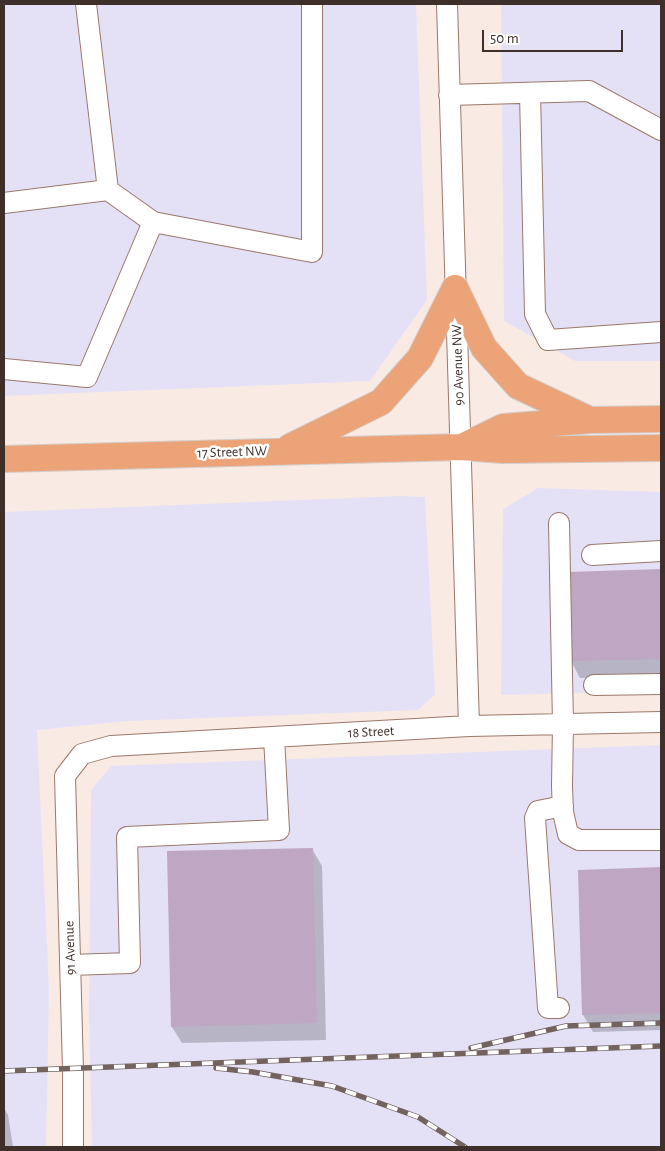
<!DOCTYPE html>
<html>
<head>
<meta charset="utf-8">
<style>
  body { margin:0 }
  #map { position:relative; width:665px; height:1151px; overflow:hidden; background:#faeae4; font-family:"Alegreya Sans",sans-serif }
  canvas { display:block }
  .frame { position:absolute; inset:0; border:5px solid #3e2f2a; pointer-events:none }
  .scale { position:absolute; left:482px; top:30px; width:141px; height:22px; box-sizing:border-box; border:2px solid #3e2f2a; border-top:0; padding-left:6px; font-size:15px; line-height:18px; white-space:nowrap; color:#3e2f2a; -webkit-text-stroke:4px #fff; paint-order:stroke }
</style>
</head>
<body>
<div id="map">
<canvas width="665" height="1151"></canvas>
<div class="frame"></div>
<div class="scale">50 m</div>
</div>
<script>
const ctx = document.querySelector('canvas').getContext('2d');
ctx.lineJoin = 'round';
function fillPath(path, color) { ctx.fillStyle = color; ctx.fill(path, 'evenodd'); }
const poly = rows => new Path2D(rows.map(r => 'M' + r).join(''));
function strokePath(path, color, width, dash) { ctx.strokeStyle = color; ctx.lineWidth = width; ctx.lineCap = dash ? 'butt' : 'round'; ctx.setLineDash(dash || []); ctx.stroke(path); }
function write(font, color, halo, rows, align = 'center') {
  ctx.font = font + ' "Alegreya Sans",sans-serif'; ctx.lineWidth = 5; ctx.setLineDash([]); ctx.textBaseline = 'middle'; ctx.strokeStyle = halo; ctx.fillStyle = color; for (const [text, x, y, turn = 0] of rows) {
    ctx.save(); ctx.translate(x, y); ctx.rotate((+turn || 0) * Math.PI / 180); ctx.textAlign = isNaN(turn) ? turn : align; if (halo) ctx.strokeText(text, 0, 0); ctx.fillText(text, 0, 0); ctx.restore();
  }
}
const industrial = poly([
  [4,4,416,4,427,300,370,381,4,396],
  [501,4,661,4,661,361,575,361,504,321],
  [538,488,661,492,661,691,501,695,503,509],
  [400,496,425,497,435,694,418,710,127,721,37,730,49,989,46,1147,4,1147,4,512],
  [661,745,661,1147,92,1147,89,1014,91,790,111,766]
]);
const shadow = poly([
  [661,570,661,675,580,678,571,661,568,573],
  [312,849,322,866,326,1040,182,1043,172,1027],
  [661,869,661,1030,593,1032,583,1015,580,871],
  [4,1108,8,1115,13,1147,4,1147]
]);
const building = poly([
  [661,569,661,659,569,661,567,572],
  [313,848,317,1023,171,1027,167,851],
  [661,867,661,1013,582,1015,578,870]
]);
const minor = poly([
  [447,4,469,726],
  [530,93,535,314,548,340,661,332],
  [449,95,589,91,661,130],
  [108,190,153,222,312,252,312,4],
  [4,203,108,190,86,4],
  [4,369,87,377,153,222],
  [559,523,563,724,562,786,563,812,568,834,579,840,661,840],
  [592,555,661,551],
  [594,685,661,684],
  [70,965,130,963,127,837,279,830,274,737],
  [559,1008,548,1008,535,818,538,811,563,806],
  [73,1147,73,1070,65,776,82,754,111,746,469,726,661,722]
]);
const major = poly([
  [455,288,484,348,518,386,588,419],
  [290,447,381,402,420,358,455,288],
  [462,447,503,427,591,420,661,419],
  [4,459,461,447,503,450,661,448]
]);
const rail = poly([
  [471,1048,566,1026,661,1023],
  [216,1068,253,1072,332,1086,418,1117,465,1147],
  [4,1071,661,1046]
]);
const streetNames = [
  ["90 Avenue NW",458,365,-92],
  ["17 Street NW",232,452,-2],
  ["18 Street",371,732,-3],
  ["91 Avenue",70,948,-92]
];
fillPath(industrial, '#e4e1f7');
fillPath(shadow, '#0003');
fillPath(building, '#bfa6c2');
strokePath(minor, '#9a786a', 22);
strokePath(major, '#d1cdcc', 28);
strokePath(minor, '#fff', 20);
strokePath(major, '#eba377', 26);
strokePath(rail, '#72635e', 5.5);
strokePath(rail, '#fff', 4, [11]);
write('14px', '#3e2f2a', '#fff', streetNames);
</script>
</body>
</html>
